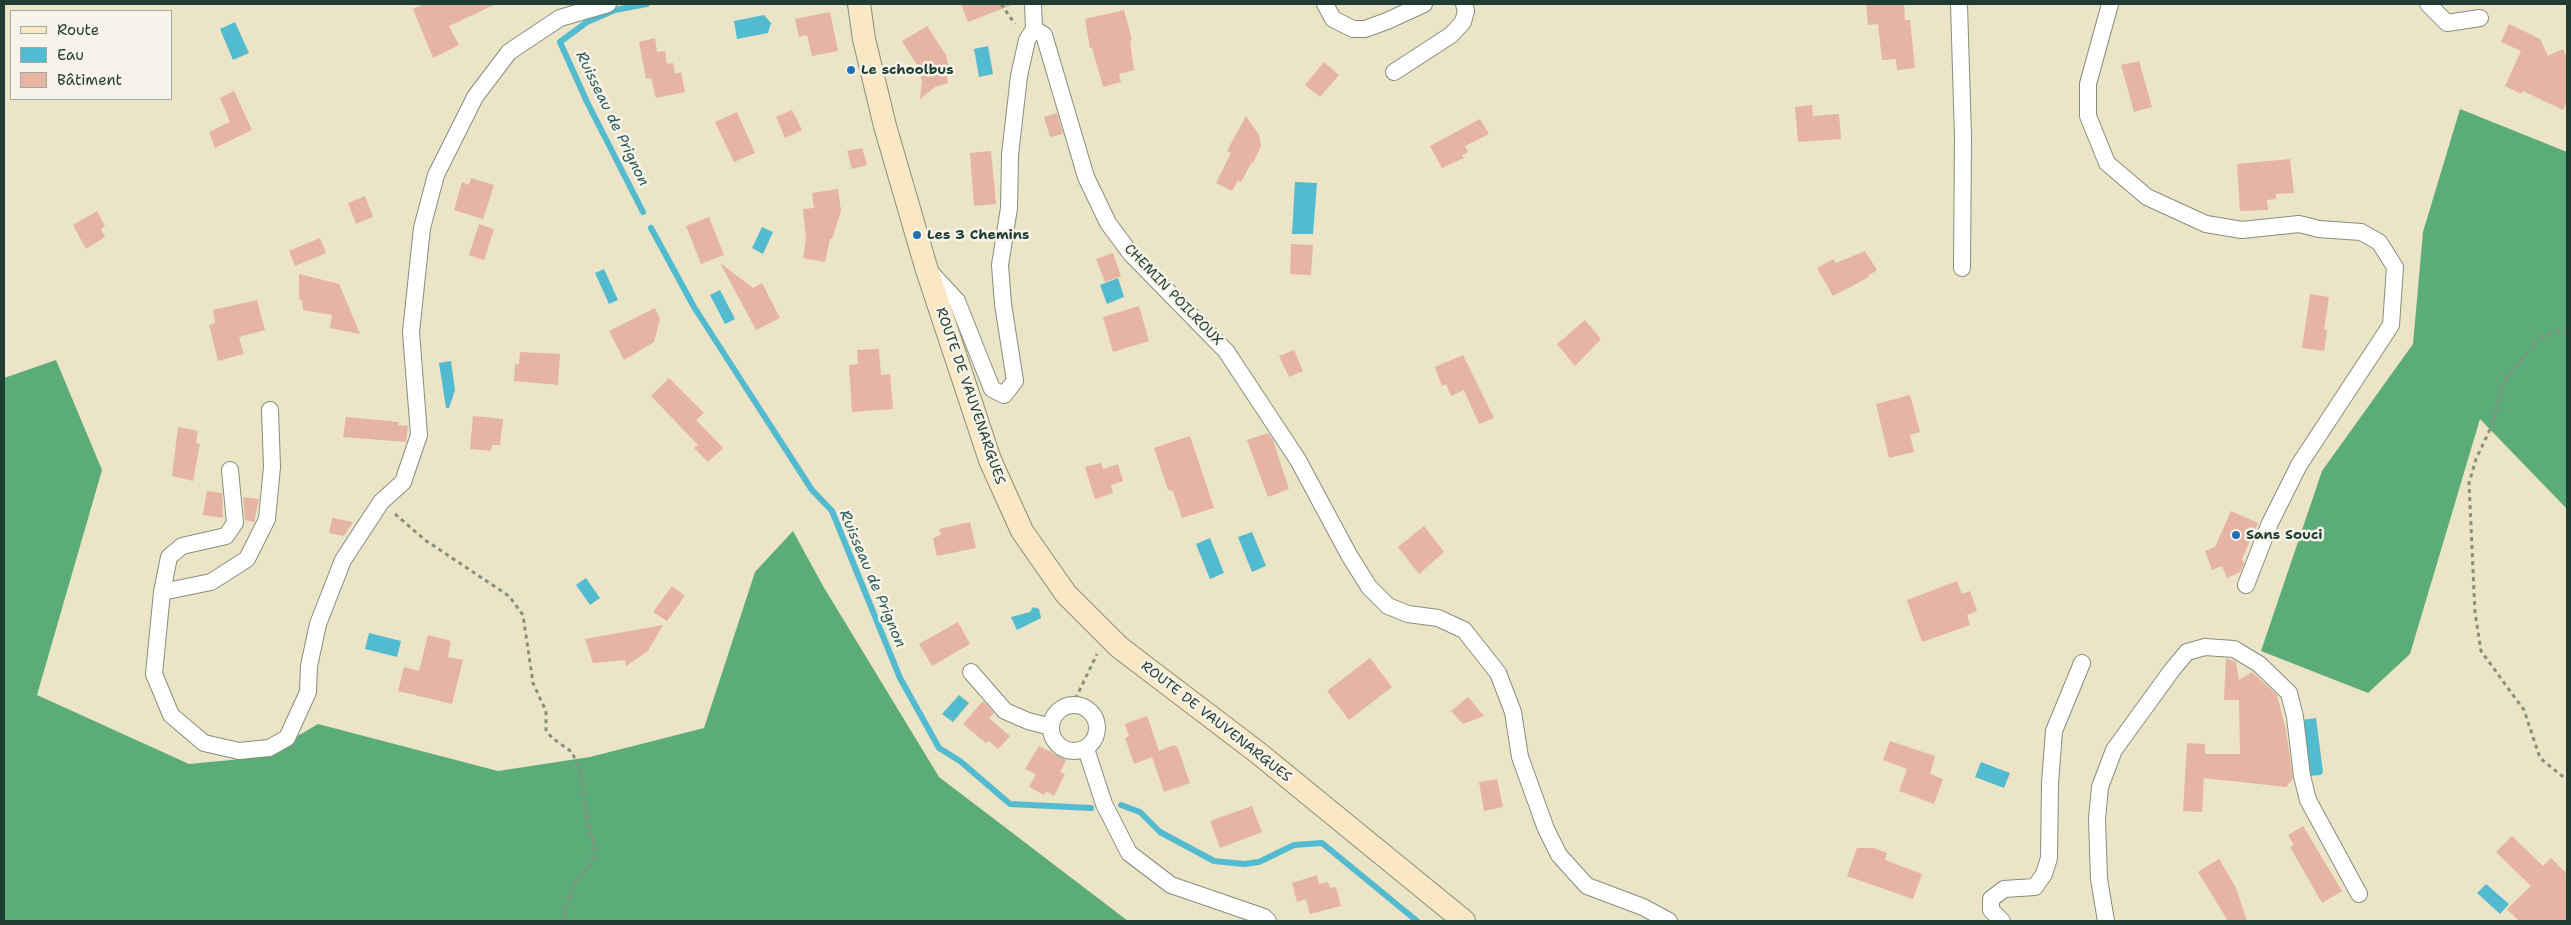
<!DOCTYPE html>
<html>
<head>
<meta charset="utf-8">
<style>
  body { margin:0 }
  #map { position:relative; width:2571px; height:925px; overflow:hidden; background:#ebe4c7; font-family:"Shantell Sans",sans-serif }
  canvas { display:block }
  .frame { position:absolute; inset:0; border:5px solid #1f3d34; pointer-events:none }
  .legend { position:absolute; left:10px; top:10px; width:162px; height:90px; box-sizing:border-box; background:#f7f3e8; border:1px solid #a1aaa0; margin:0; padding:6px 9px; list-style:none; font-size:15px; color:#1f3d34 }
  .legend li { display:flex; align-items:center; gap:10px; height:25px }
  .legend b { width:25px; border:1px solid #a1aaa0 }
</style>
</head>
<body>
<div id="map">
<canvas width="2571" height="925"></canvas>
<div class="frame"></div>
<ul class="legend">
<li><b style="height:6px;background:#fae7c3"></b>Route</li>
<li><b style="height:14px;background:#53bbd0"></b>Eau</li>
<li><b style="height:14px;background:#e5b4a2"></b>Bâtiment</li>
</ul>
</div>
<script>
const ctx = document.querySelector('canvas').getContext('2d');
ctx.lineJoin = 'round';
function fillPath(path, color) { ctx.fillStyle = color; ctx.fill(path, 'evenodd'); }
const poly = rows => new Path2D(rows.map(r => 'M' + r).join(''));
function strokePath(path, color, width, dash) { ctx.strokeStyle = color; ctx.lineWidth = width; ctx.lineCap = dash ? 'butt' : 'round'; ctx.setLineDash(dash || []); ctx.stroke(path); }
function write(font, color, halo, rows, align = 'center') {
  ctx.font = font + ' "Shantell Sans",sans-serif'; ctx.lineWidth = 5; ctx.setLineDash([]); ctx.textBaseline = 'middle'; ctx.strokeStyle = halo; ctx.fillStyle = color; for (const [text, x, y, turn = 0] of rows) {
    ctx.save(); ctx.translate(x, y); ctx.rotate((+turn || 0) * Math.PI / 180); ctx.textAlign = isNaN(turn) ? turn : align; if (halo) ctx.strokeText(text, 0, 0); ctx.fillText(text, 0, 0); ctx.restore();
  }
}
const forest = poly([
  [2460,109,2567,152,2567,509,2480,419,2410,654,2368,693,2261,651,2322,471,2413,344,2423,232],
  [56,360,102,470,37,695,189,764,262,757,318,724,498,771,590,757,704,728,755,572,793,531,823,586,939,777,1128,921,4,921,4,378]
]);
const water = poly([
  [764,15,771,23,768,33,737,39,734,21],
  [235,22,249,53,233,60,220,29],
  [988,46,993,74,979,77,974,49],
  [1295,182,1317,183,1313,234,1292,234],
  [762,227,773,232,763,254,752,248],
  [604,269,618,300,609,304,595,273],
  [1118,278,1124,297,1107,304,1100,285],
  [720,290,735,319,725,324,710,295],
  [451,361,455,390,449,408,446,408,439,363],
  [1252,532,1266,566,1252,572,1238,537],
  [1210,538,1224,573,1210,579,1196,544],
  [586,578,600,598,590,605,576,585],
  [1033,607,1039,609,1041,618,1017,630,1011,617,1030,612],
  [369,633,401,641,397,657,365,649],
  [959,695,969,703,953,722,942,714],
  [2316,718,2323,772,2321,775,2308,776,2302,720],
  [1981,762,2010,773,2004,788,1975,777],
  [2486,884,2509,904,2500,914,2477,893]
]);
const stream = poly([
  [643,212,587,102,560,42,587,22,615,10,647,4],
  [651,228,694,307,739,377,812,490,832,511,900,678,939,748,960,761,1010,804,1091,808],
  [1121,805,1140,812,1160,832,1214,861,1244,864,1259,862,1294,845,1322,843,1417,921]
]);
const building = poly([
  [424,4,496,4,449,26,459,45,433,58,413,9],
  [961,4,1011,4,1012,5,968,22],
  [1866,4,1904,4,1905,20,1910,20,1915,68,1897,70,1896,59,1882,60,1878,24,1868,25],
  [1124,10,1132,40,1130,41,1134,70,1119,74,1121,82,1103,87,1092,48,1090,48,1085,19],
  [830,12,838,51,812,56,807,35,799,37,795,19],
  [2509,24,2540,39,2548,56,2563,49,2567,58,2567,101,2563,110,2523,91,2521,94,2505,86,2521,51,2501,42],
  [927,26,946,55,950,72,946,73,948,83,935,87,920,99,922,81,918,67,902,41],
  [655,38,657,52,665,51,667,64,673,63,675,74,681,72,685,92,656,98,651,78,646,79,639,42],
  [2139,61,2152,107,2134,112,2121,65],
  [1324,62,1339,75,1320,97,1305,85],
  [234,91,252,130,215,148,209,132,230,122,220,98],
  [1812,105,1813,116,1839,114,1841,139,1798,142,1795,107],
  [792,110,802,130,785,138,776,117],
  [737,112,755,153,734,162,715,122],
  [1057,113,1063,134,1050,137,1044,117],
  [1246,116,1259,135,1261,146,1253,163,1252,162,1241,182,1238,180,1232,191,1216,183,1231,153,1227,151],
  [1480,119,1489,134,1465,146,1468,152,1462,155,1464,158,1442,168,1430,146],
  [862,148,867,165,852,169,847,151],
  [991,151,996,204,974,206,970,153],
  [2290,159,2294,193,2276,194,2276,199,2267,200,2268,210,2240,211,2237,164],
  [471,178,494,185,483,219,454,210,462,182,469,185],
  [838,189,841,211,832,239,830,239,825,262,803,258,806,239,803,209,814,208,812,193],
  [365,196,373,217,356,224,348,203],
  [97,211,105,226,101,229,105,237,86,249,73,225],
  [709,217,724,255,701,264,686,226],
  [479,224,494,229,484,260,469,255],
  [320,238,326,253,295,266,289,251],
  [1291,244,1313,245,1311,275,1290,274],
  [1865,251,1877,270,1868,276,1869,277,1833,296,1817,268,1833,259,1836,263],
  [1113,253,1121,276,1105,282,1096,259],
  [720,263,753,288,762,283,780,318,756,330],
  [299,274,339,284,360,334,330,328,332,315,303,310,302,301,299,299],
  [2310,294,2329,297,2324,329,2327,330,2324,351,2302,348],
  [257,300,265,330,239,337,244,354,218,361,209,325,215,323,213,310],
  [1139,306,1149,341,1113,352,1103,317],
  [655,308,660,319,654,342,624,360,609,331],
  [1585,320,1601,339,1575,366,1557,344],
  [879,349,881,375,890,374,893,409,852,412,849,365,858,364,857,350],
  [1294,350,1303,371,1289,377,1279,356],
  [520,352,560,354,558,385,514,381,515,364,519,364],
  [1463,355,1494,418,1479,424,1464,390,1451,396,1446,384,1442,386,1435,367],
  [669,378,704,413,696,420,723,448,708,462,694,448,698,445,651,396],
  [1910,395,1920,432,1910,435,1914,452,1889,458,1876,404],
  [473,416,503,419,500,445,492,445,491,451,470,449],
  [346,417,399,422,398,425,408,426,406,442,343,437],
  [178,427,198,431,196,443,200,444,193,481,172,476],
  [1268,433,1273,440,1289,489,1268,497,1247,440],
  [1190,436,1214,508,1182,518,1173,491,1168,490,1154,448],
  [1101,463,1103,469,1118,464,1123,481,1111,485,1113,493,1095,499,1085,467],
  [207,491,222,493,223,518,203,515],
  [243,497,259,499,254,522,245,520],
  [2231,511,2258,523,2242,559,2244,563,2240,572,2227,578,2222,566,2212,570,2205,551,2215,547],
  [332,518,353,522,344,536,329,533],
  [970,522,976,548,937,556,933,538,941,535,939,529],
  [1424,526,1444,552,1419,574,1398,547],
  [1957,581,1962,594,1970,591,1977,611,1967,615,1970,625,1922,642,1907,600],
  [672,586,685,596,667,621,653,612],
  [958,622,970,644,932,666,919,644],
  [663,625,648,651,626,666,625,660,593,663,585,639],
  [428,635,451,641,448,657,463,660,452,704,398,691,404,667,419,671],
  [1370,658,1392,687,1349,720,1327,691],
  [2226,658,2236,662,2239,680,2252,672,2277,695,2286,730,2293,779,2286,787,2204,778,2202,812,2183,811,2187,743,2205,744,2205,754,2240,754,2239,700,2224,700],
  [1468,697,1484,716,1463,724,1451,711],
  [983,701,994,713,989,718,1010,736,998,749,989,741,986,743,963,724],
  [1147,716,1159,751,1174,745,1178,748,1190,783,1164,792,1152,757,1134,764,1125,738,1129,736,1125,724],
  [1890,741,1935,756,1930,774,1943,779,1934,804,1899,791,1907,769,1883,760],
  [1039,746,1066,760,1060,772,1065,774,1054,796,1046,791,1044,795,1029,787,1036,774,1025,769],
  [1497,779,1503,807,1484,811,1479,782],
  [1252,806,1262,832,1220,848,1210,821],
  [2303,826,2342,891,2322,903,2290,847,2294,845,2288,835],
  [2512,836,2543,866,2551,858,2567,874,2567,921,2519,921,2507,909,2531,886,2496,852],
  [1857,848,1874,848,1887,853,1885,860,1922,874,1913,899,1847,876],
  [2219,859,2236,888,2247,921,2228,921,2198,872],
  [1317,875,1319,884,1328,882,1330,888,1336,887,1341,906,1310,914,1306,899,1297,902,1292,883]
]);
const path = poly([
  [1001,4,1015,24],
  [2567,335,2559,331,2539,338,2503,383,2493,423,2476,459,2469,483,2475,613,2481,651,2524,710,2540,758,2567,780],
  [395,514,425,540,509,596,523,615,533,683,546,711,546,730,552,738,572,752,582,776,586,815,596,852,592,863,574,884,562,921],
  [1072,706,1097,654]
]);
const minor = poly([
  [1033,4,1034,29],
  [1325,4,1333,19,1353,29,1365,29,1387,21,1424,4],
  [1959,4,1963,137,1962,268],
  [2110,4,2088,84,2088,116,2107,163,2147,197,2206,224,2242,230,2299,224,2319,229,2361,232,2379,242,2395,267,2391,325,2299,465,2270,523,2246,585],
  [2428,4,2447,23,2480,18],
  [1394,72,1451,35,1463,22,1466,11,1464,4],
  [930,272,957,301,992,389,1004,395,1015,381,1003,304,1000,265,1009,208,1010,155,1019,76,1027,40,1034,29,1044,35,1086,177,1108,223,1131,254,1226,351,1298,460,1349,555,1369,587,1388,606,1408,614,1438,618,1464,630,1498,673,1513,712,1520,757,1546,829,1559,855,1587,886,1643,907,1669,921],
  [230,470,235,523,226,536,182,546,169,557,162,592,154,674,171,715,204,743,239,751,269,748,287,738,308,692,309,666,318,624,343,560,381,502,403,482,419,435,411,332,422,228,436,175,475,97,509,52,560,18,608,4],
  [162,592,211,582,247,559,267,519,272,467,270,410],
  [971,672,1005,711,1028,721,1051,727],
  '1051 728a23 23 0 1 1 46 0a23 23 0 1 1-46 0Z',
  [1086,749,1104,804,1129,853,1171,885,1264,917,1268,921],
  [2002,921,1991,910,1991,899,2004,889,2035,887,2044,874,2049,858,2050,783,2054,731,2082,663],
  [2106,921,2099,879,2097,819,2100,787,2114,750,2172,670,2187,652,2205,647,2234,649,2259,664,2289,693,2295,717,2302,776,2308,800,2359,894]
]);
const secondary = poly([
  [859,4,864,39,885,126,926,267,990,460,1022,531,1066,594,1119,647,1257,752,1464,921]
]);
const markers = [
  [851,70,5,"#1f6fb2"],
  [917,235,5,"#1f6fb2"],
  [2236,535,5,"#1f6fb2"]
];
const poiNames = [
  ["Le schoolbus",861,70],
  ["Les 3 Chemins",927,235],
  ["Sans Souci",2246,535]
];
const streetNames = [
  ["CHEMIN POILROUX",1173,295,46],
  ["ROUTE DE VAUVENARGUES",970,396,71],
  ["ROUTE DE VAUVENARGUES",1216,722,38]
];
const waterNames = [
  ["Ruisseau de Prignon",612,119,64],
  ["Ruisseau de Prignon",872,579,67]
];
fillPath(forest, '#5cac79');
fillPath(water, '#53bbd0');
strokePath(stream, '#53bbd0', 6);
fillPath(building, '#e5b4a2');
strokePath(minor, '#85907e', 18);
strokePath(secondary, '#85907e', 24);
strokePath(path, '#85907e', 3, [4, 4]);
strokePath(minor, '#fff', 16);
strokePath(secondary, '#fae7c3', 22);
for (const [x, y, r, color] of markers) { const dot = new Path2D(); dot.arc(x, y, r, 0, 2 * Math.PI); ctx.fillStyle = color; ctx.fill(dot); strokePath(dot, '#f7f3e8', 2); }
write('bold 14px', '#1f3d34', '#f7f3e8', poiNames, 'left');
write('14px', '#1f3d34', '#f7f3e8', streetNames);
write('italic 15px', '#2c5c5b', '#f7f3e8', waterNames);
</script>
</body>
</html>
